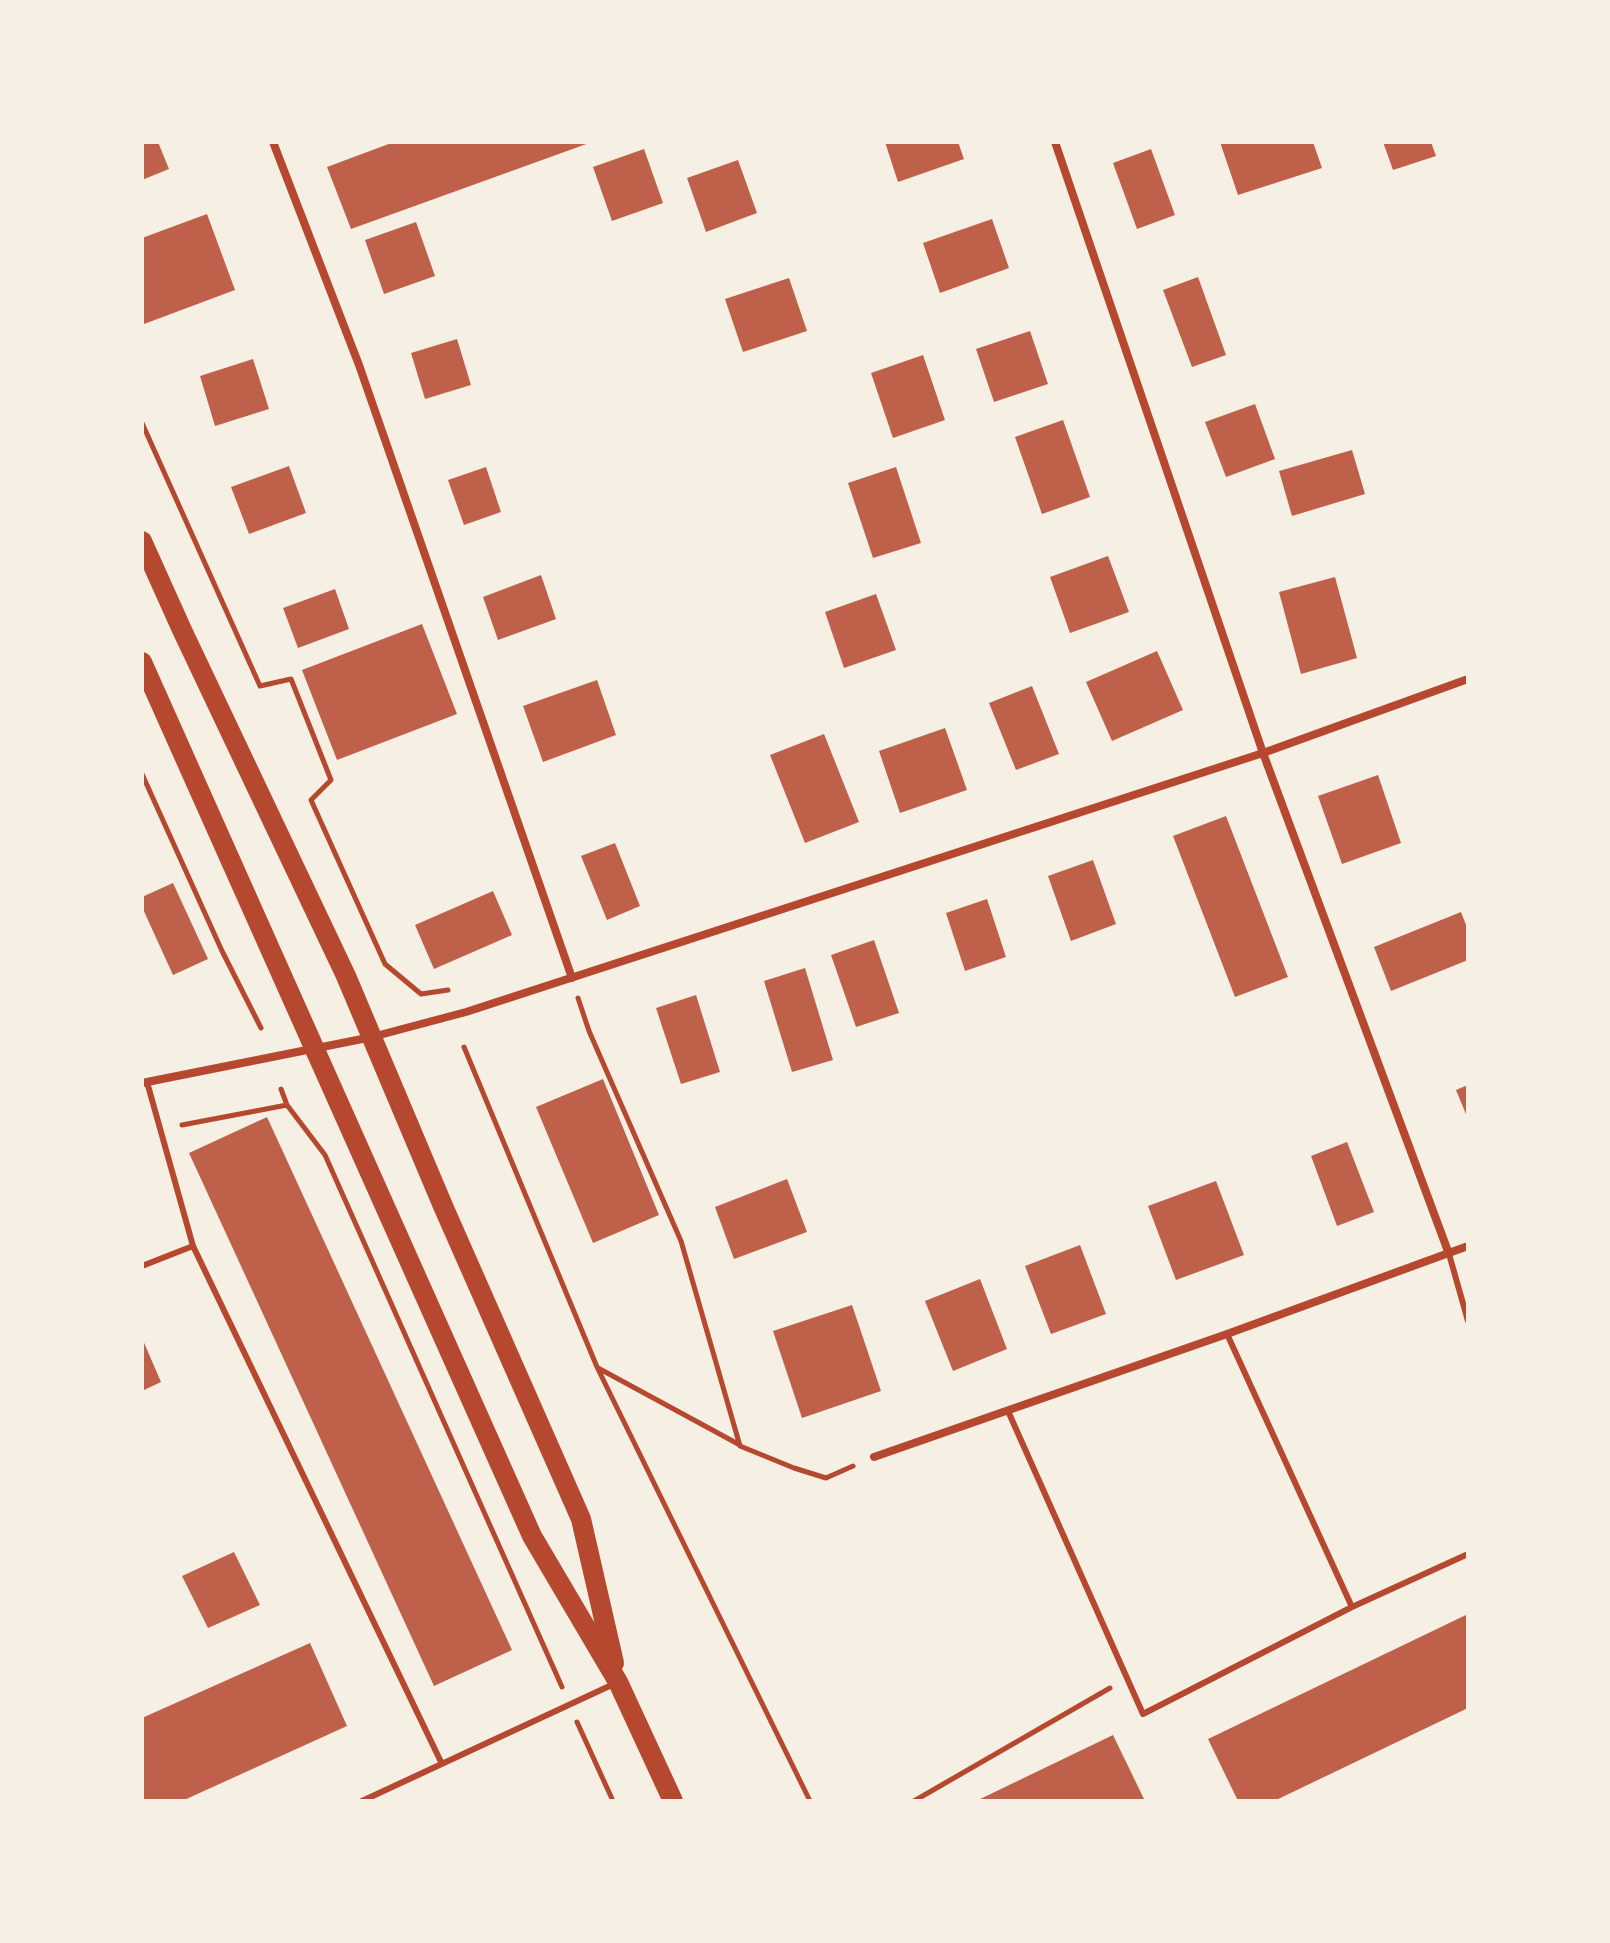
<!DOCTYPE html>
<html>
<head>
<meta charset="utf-8">
<style>
  body { margin:0 }
  #map { position:relative; width:1610px; height:1943px; overflow:hidden; background:#f6efe4; font-family:Manrope,sans-serif }
  canvas { display:block }
  .frame { position:absolute; inset:0; border:144px solid #f6efe4; pointer-events:none }
</style>
</head>
<body>
<div id="map">
<canvas width="1610" height="1943"></canvas>
<div class="frame"></div>
</div>
<script>
const ctx = document.querySelector('canvas').getContext('2d');
ctx.lineJoin = 'round';
function fillPath(path, color) { ctx.fillStyle = color; ctx.fill(path, 'evenodd'); }
const poly = rows => new Path2D(rows.map(r => 'M' + r).join(''));
function strokePath(path, color, width, dash) { ctx.strokeStyle = color; ctx.lineWidth = width; ctx.lineCap = dash ? 'butt' : 'round'; ctx.setLineDash(dash || []); ctx.stroke(path); }
const building = poly([
  [142,142,158,142,169,169,142,180],
  [394,142,592,142,351,229,327,167],
  [885,142,958,142,964,159,898,182],
  [1220,142,1313,142,1322,168,1238,195],
  [1383,142,1431,142,1436,156,1393,170],
  [644,149,663,203,612,221,593,167],
  [1151,149,1175,215,1137,229,1113,163],
  [738,160,757,213,706,232,687,178],
  [207,214,235,290,144,324,142,319,142,238],
  [992,219,1009,268,940,293,923,243],
  [416,222,435,276,384,294,365,240],
  [1198,277,1226,355,1192,367,1163,290],
  [789,278,807,331,743,352,725,299],
  [1030,331,1048,384,994,402,976,349],
  [457,339,471,385,425,399,411,353],
  [923,355,945,420,893,438,871,373],
  [253,359,269,409,215,426,200,376],
  [1255,404,1275,459,1226,477,1205,422],
  [1063,420,1090,497,1042,514,1015,437],
  [1352,450,1365,494,1292,516,1279,471],
  [289,466,306,513,249,534,231,487],
  [486,467,501,512,464,525,448,480],
  [896,467,921,543,873,558,848,483],
  [1108,556,1129,612,1070,633,1050,577],
  [541,575,556,619,498,640,483,597],
  [1335,577,1357,658,1301,674,1279,592],
  [335,589,349,629,298,648,283,608],
  [876,594,896,650,844,668,825,612],
  [422,624,457,714,337,760,302,670],
  [1157,651,1183,710,1112,741,1086,682],
  [597,680,616,735,543,762,523,706],
  [1032,686,1059,754,1016,770,989,703],
  [945,728,967,790,900,813,879,751],
  [824,734,859,822,805,843,770,755],
  [1378,775,1401,843,1342,864,1318,796],
  [1226,816,1288,977,1235,997,1173,836],
  [615,843,640,906,607,920,581,856],
  [1093,860,1116,924,1071,941,1048,876],
  [173,883,208,959,173,975,142,907,142,897],
  [493,891,512,935,434,969,415,925],
  [987,899,1006,957,965,971,946,913],
  [1461,912,1468,930,1468,960,1391,991,1374,947],
  [874,940,899,1013,856,1027,831,955],
  [805,968,833,1060,792,1072,764,981],
  [696,995,720,1072,681,1084,656,1008],
  [603,1079,659,1215,593,1243,536,1107],
  [1468,1085,1468,1119,1456,1090],
  [267,1117,512,1650,434,1686,189,1153],
  [1347,1142,1374,1212,1337,1226,1311,1156],
  [787,1179,807,1232,734,1259,715,1207],
  [1216,1181,1244,1255,1176,1280,1148,1206],
  [1080,1245,1106,1314,1051,1334,1025,1266],
  [980,1279,1007,1349,953,1371,925,1301],
  [852,1305,881,1391,802,1418,773,1331],
  [142,1338,161,1382,142,1391],
  [234,1552,260,1605,208,1628,182,1576],
  [1468,1614,1468,1708,1274,1801,1238,1801,1208,1739],
  [310,1643,347,1726,182,1801,142,1801,142,1718],
  [1113,1735,1145,1801,976,1801]
]);
const path = poly([
  [142,423,260,686,291,679,331,780,311,800,385,964,421,994,448,990],
  [142,774,222,951,261,1028],
  [578,998,589,1031,681,1241,740,1446,794,1468,826,1478,853,1466],
  [464,1047,597,1367,810,1801],
  [281,1089,287,1105,325,1155,562,1687],
  [182,1125,287,1105],
  [598,1368,740,1445],
  [577,1722,613,1801],
  [914,1801,1110,1688]
]);
const service = poly([
  [193,1246,442,1764],
  [1449,1254,1468,1321],
  [142,1266,193,1246,147,1082],
  [1227,1334,1352,1607],
  [1008,1411,1143,1714,1352,1607,1468,1554],
  [362,1801,616,1683]
]);
const minor = poly([
  [273,142,359,365,572,978],
  [1055,142,1263,753,1449,1254],
  [142,1083,372,1037,466,1012,1263,753,1468,679],
  [874,1457,1227,1334,1468,1246]
]);
const primary = poly([
  [142,541,182,630,346,976,443,1206,581,1519,614,1663],
  [142,662,532,1536,618,1682,673,1801]
]);
fillPath(building, '#bf614a');
strokePath(path, '#b5482f', 5);
strokePath(service, '#b5482f', 6);
strokePath(minor, '#b5482f', 8);
strokePath(primary, '#b5482f', 20);
</script>
</body>
</html>
